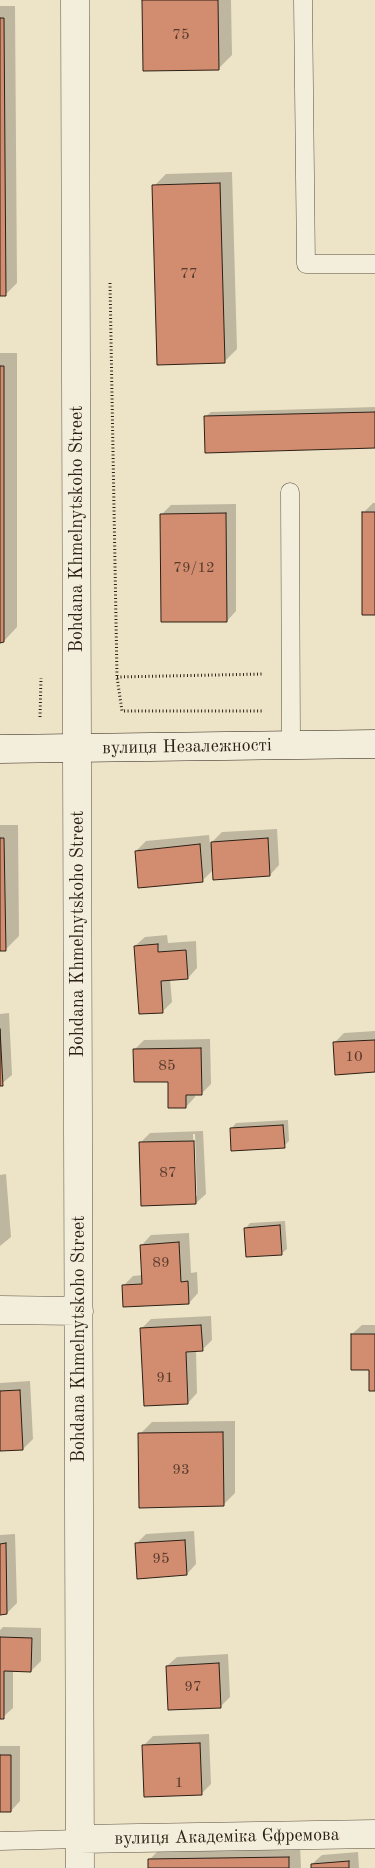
<!DOCTYPE html>
<html>
<head>
<meta charset="utf-8">
<style>
  body { margin:0 }
  canvas { display:block; background:#ede4c7 }
</style>
</head>
<body>
<canvas width="375" height="1868"></canvas>
<script>
const ctx = document.querySelector('canvas').getContext('2d');
ctx.lineJoin = 'round';
function fillPath(path, color) { ctx.fillStyle = color; ctx.fill(path, 'evenodd'); }
const poly = rows => new Path2D(rows.map(r => 'M' + r).join(''));
function strokePath(path, color, width, dash) { ctx.strokeStyle = color; ctx.lineWidth = width; ctx.lineCap = dash ? 'butt' : 'round'; ctx.setLineDash(dash || []); ctx.stroke(path); }
function write(font, color, halo, rows, align = 'center') {
  ctx.font = font + ' "Old Standard TT",serif'; ctx.lineWidth = 5; ctx.setLineDash([]); ctx.textBaseline = 'middle'; ctx.strokeStyle = halo; ctx.fillStyle = color; for (const [text, x, y, turn = 0] of rows) {
    ctx.save(); ctx.translate(x, y); ctx.rotate((+turn || 0) * Math.PI / 180); ctx.textAlign = isNaN(turn) ? turn : align; if (halo) ctx.strokeText(text, 0, 0); ctx.fillText(text, 0, 0); ctx.restore();
  }
}
const shadow = poly([
  [143,0,231,0,232,55,219,68],
  [0,6,15,6,17,283,5,295,0,295],
  [232,172,237,349,225,361,154,186,166,174],
  [0,353,17,353,17,627,4,641,0,641],
  [375,407,375,447,205,417,211,412],
  [373,503,375,503,375,614,364,512],
  [236,504,236,611,227,621,162,514,171,505],
  [0,825,18,825,19,936,5,950,0,950],
  [277,829,279,865,270,875,213,870,203,880,136,851,146,841,209,835,210,844,222,832],
  [167,935,168,943,196,941,197,968,188,978,170,979,172,1002,162,1012,135,946,145,937],
  [9,1013,12,1075,0,1085,0,1014],
  [375,1031,375,1071,334,1043,344,1033],
  [210,1039,211,1084,201,1094,195,1094,195,1097,186,1107,169,1080,134,1050,144,1040],
  [288,1120,289,1141,284,1146,231,1129,236,1123],
  [203,1131,206,1194,196,1203,140,1143,150,1133],
  [193,1134,195,1134,197,1196,195,1196],
  [6,1174,11,1237,0,1246,0,1175],
  [285,1221,287,1249,281,1254,245,1229,250,1223],
  [189,1233,191,1273,197,1272,198,1293,189,1303,124,1285,133,1276,143,1275,142,1245,151,1235],
  [211,1316,212,1340,202,1350,196,1350,197,1393,188,1403,141,1329,151,1319],
  [362,1325,375,1325,375,1390,370,1369,352,1334],
  [30,1381,33,1439,23,1449,0,1450,0,1383],
  [235,1421,235,1493,223,1505,140,1434,152,1422],
  [194,1531,196,1564,187,1574,136,1544,146,1534],
  [15,1534,17,1603,7,1613,0,1613,0,1535],
  [3,1627,41,1628,41,1661,31,1671,13,1670,13,1708,3,1717,0,1717,0,1630],
  [228,1654,230,1697,220,1707,167,1666,177,1657],
  [209,1734,211,1784,201,1794,143,1746,153,1736],
  [0,1746,20,1746,20,1801,11,1811,0,1811],
  [300,1845,301,1868,149,1868,149,1860,161,1848],
  [358,1852,359,1868,312,1868,312,1864,322,1855]
]);
const building = poly([
  [142,0,218,0,219,70,143,71,142,0],
  [0,18,4,18,6,296,0,296,0,18],
  [220,183,225,363,157,365,152,185,220,183],
  [0,366,4,366,4,642,0,643,0,366],
  [375,412,375,448,205,453,204,416,375,412],
  [362,512,375,512,375,615,362,615,362,512],
  [226,513,227,622,161,622,160,514,226,513],
  [0,838,4,838,6,951,0,951,0,838],
  [268,838,270,876,213,880,211,842,268,838],
  [200,844,203,882,138,888,135,851,200,844],
  [158,944,158,952,186,950,188,979,161,981,163,1013,139,1014,134,946,158,944],
  [0,1029,3,1086,0,1086,0,1029],
  [375,1040,375,1072,335,1075,333,1042,375,1040],
  [201,1048,202,1095,186,1095,186,1108,168,1108,168,1082,134,1082,133,1049,201,1048],
  [283,1125,285,1148,231,1151,230,1128,283,1125],
  [194,1141,196,1204,141,1206,139,1142,194,1141],
  [280,1225,282,1255,246,1257,244,1228,280,1225],
  [179,1242,181,1282,188,1281,189,1304,123,1307,122,1285,142,1284,140,1245,179,1242],
  [201,1325,203,1351,186,1352,188,1404,144,1406,140,1328,201,1325],
  [351,1334,375,1334,375,1391,369,1391,369,1370,351,1370,351,1334],
  [20,1390,23,1450,0,1451,0,1391,20,1390],
  [223,1432,224,1506,139,1508,138,1433,223,1432],
  [185,1540,187,1575,137,1579,135,1543,185,1540],
  [6,1543,7,1614,0,1615,0,1544,6,1543],
  [0,1637,32,1638,31,1672,4,1671,4,1719,0,1719,0,1637],
  [219,1663,221,1708,168,1710,166,1666,219,1663],
  [200,1743,202,1795,144,1797,142,1745,200,1743],
  [0,1755,11,1755,11,1812,0,1812,0,1755],
  [289,1857,289,1868,148,1868,148,1859,289,1857],
  [349,1861,349,1868,311,1868,311,1864,349,1861]
]);
const path = poly([
  [110,283,117,677,122,711,264,711],
  [117,677,264,674],
  [40,717,41,678]
]);
const service = poly([
  [303,0,306,264,375,264],
  [290,492,291,745],
  [0,1841,80,1839]
]);
const minor = poly([
  [75,0,80,1868],
  [0,1310,79,1311],
  [80,1839,375,1834]
]);
const secondary = poly([
  [0,749,375,744]
]);
const numberNames = [
  ["75",181,35],
  ["77",189,274],
  ["79/12",194,568],
  ["10",354,1057],
  ["85",167,1066],
  ["87",168,1173],
  ["89",161,1263],
  ["91",165,1378],
  ["93",181,1470],
  ["95",161,1559],
  ["97",193,1687],
  ["1",179,1783]
];
const streetNames = [
  ["Bohdana Khmelnytskoho Street",77,529,-90],
  ["вулиця Незалежності",187,747,-1],
  ["Bohdana Khmelnytskoho Street",78,934,-90],
  ["Bohdana Khmelnytskoho Street",79,1339,-90],
  ["вулиця Академіка Єфремова",227,1837,-1]
];
fillPath(shadow, '#0003');
fillPath(building, '#d28c6f');
strokePath(building, '#2d2016', 1);
strokePath(service, '#5d5142', 19);
strokePath(minor, '#5d5142', 29);
strokePath(secondary, '#2d2016', 29);
strokePath(path, '#2d2016', 3, [1, 2.5]);
strokePath(service, '#f3eddb', 18);
strokePath(minor, '#f3eddb', 28);
strokePath(secondary, '#f3eddb', 28);
write('15px', '#563b2c', null, numberNames);
write('18px', '#2d2016', '#f3eddb', streetNames);
</script>
</body>
</html>
